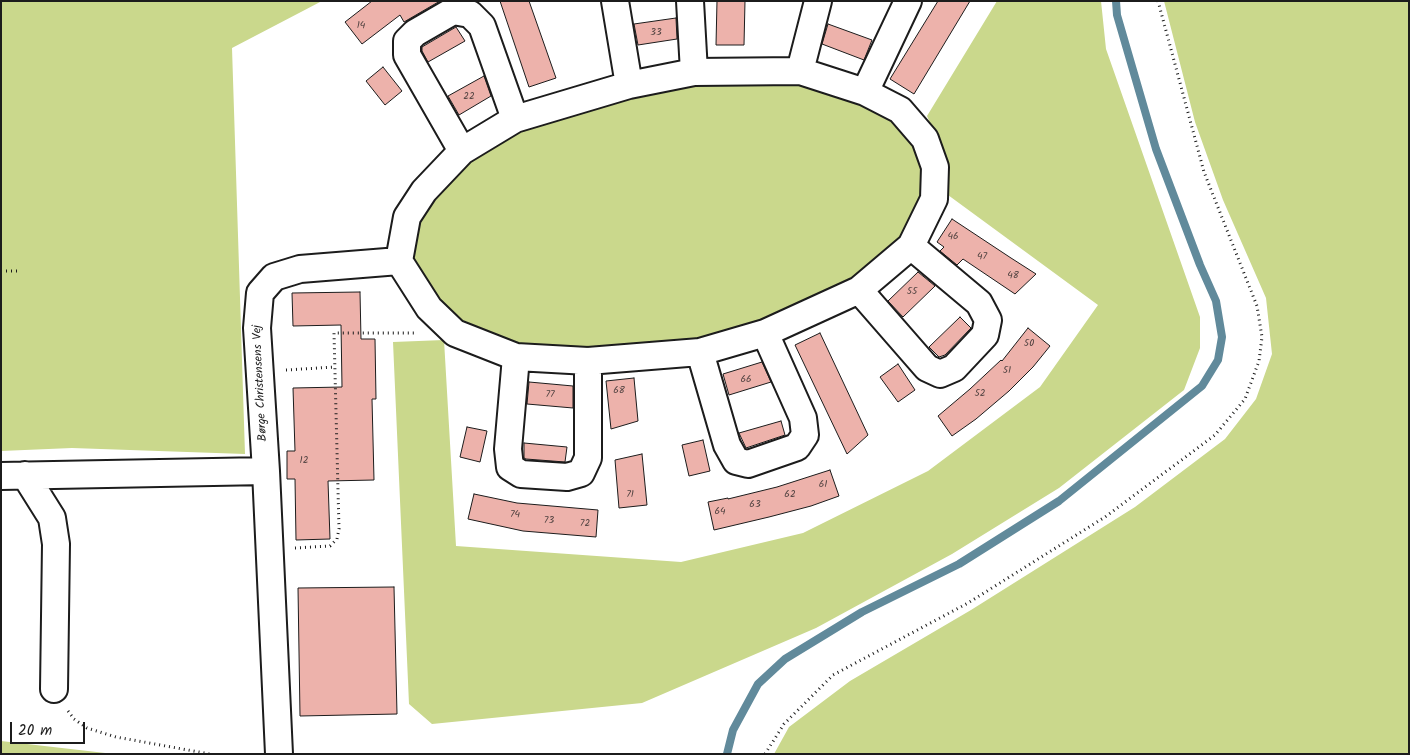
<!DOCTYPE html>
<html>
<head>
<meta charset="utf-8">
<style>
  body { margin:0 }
  #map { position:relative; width:1410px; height:755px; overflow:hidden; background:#fff; font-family:Kalam,sans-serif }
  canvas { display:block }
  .frame { position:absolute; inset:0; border:2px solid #1c1c1c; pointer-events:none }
  .scale { position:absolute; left:10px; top:722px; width:75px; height:22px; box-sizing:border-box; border:2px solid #1c1c1c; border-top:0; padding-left:6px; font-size:15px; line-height:18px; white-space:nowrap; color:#1c1c1c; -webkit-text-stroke:4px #fff; paint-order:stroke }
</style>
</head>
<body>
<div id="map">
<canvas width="1410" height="755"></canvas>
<div class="frame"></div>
<div class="scale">20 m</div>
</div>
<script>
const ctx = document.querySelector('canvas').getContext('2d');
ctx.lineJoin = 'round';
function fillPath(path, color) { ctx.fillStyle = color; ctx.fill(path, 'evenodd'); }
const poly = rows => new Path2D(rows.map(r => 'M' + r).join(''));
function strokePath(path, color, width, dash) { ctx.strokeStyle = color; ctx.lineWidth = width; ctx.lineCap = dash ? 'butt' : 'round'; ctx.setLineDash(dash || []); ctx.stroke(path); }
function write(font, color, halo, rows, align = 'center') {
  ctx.font = font + ' Kalam,sans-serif'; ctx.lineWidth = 4.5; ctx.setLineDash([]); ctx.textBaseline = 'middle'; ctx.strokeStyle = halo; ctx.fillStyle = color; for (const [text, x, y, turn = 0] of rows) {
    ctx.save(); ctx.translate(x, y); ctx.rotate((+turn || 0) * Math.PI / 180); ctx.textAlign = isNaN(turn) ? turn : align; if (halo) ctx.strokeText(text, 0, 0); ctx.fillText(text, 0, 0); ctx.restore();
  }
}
const green = poly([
  [1,1,322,1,232,48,245,454,72,448,1,451],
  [997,1,1101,1,1106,49,1200,317,1200,348,1184,390,1059,488,952,554,816,628,642,703,432,724,409,704,393,342,444,340,456,546,681,562,803,533,928,471,1040,387,1098,305,948,195,944,155,927,116],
  [1164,1,1409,1,1409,754,774,754,789,727,850,681,971,610,1135,507,1225,439,1256,399,1272,354,1266,298,1223,200,1195,122],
  [798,78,895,117,929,169,905,240,855,285,764,326,697,344,588,352,517,346,459,326,407,259,411,223,466,157,518,125,627,90],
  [1,741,114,754,1,754]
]);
const stream = poly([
  [727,754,733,730,758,684,785,659,862,612,959,564,1059,501,1202,386,1218,360,1222,337,1216,301,1200,265,1156,149,1117,15,1116,1]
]);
const building = poly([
  [372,1,440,1,404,22,400,15,362,44,345,22,372,1],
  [500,1,529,1,556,78,529,87,500,1],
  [717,1,745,1,744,45,716,45,717,1],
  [938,1,970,1,914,94,890,79,938,1],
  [676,18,677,39,638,45,634,24,676,18],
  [828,24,872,40,864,60,822,44,828,24],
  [456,27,465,41,428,62,422,51,422,47,456,27],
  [383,67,402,91,385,105,366,81,383,67],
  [484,76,491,96,459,115,448,96,484,76],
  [952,219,1011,258,1036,274,1015,294,963,259,957,265,940,251,944,247,937,242,952,219],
  [918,272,935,286,903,317,888,301,918,272],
  [360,292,361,339,375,339,376,399,372,399,374,480,328,481,330,539,296,540,295,479,287,479,287,451,295,451,293,388,342,387,341,325,293,326,292,293,360,292],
  [960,317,971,328,945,355,939,357,929,347,960,317],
  [1028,328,1050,346,1033,367,1009,391,976,419,952,436,938,416,970,389,1001,360,1002,361,1028,328],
  [820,333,868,435,847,454,795,345,820,333],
  [762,362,771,382,729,395,723,374,762,362],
  [898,364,915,390,898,402,880,377,898,364],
  [634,378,638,421,611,429,606,381,634,378],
  [529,382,573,386,573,408,527,404,529,382],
  [781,421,785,435,746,448,739,433,781,421],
  [467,427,487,431,480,462,460,457,467,427],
  [703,440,710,471,689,476,682,445,703,440],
  [524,443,567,447,565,462,526,459,524,458,524,443],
  [642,454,647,505,619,508,615,460,642,454],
  [830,470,839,496,811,506,769,517,714,530,708,502,728,498,728,499,777,487,830,470],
  [474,494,517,503,598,510,596,537,523,531,468,519,474,494],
  [394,587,397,714,300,716,298,588,394,587]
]);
const path = poly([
  [1,271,18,271],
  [286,370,335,367],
  [295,548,330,546,337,539,339,529,334,333,416,333],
  [68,711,74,719,87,728,116,737,210,754],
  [765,754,784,724,833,675,968,603,1105,517,1215,435,1245,399,1259,361,1262,337,1257,306,1204,172,1158,1]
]);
const minor = poly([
  [615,1,629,85],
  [690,1,694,72],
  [800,71,818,1],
  [865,92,908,1],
  [462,151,407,55,407,41,415,33,453,11,470,14,482,26,515,119],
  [859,290,927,368,940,374,954,368,985,335,988,320,979,303,911,246],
  [700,352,727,445,736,461,748,464,797,447,805,435,803,418,765,333],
  [516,357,508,449,510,467,521,474,567,477,581,473,588,458,588,361],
  [25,475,52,518,56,544,54,689],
  [1,476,266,471],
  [279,754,266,471,257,328,260,293,274,277,300,269,399,261,429,308,455,333,516,357,588,361,700,352,765,333,859,290,911,246,934,199,935,167,925,139,900,110,865,92,800,71,694,72,629,85,515,119,462,151,424,191,407,217,399,261]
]);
const numberNames = [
  ["14",361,26],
  ["33",656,33],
  ["22",469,97],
  ["46",953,237],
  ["47",982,257],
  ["48",1013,276],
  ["55",912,292],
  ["50",1029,344],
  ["51",1007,371],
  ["66",746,380],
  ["68",619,391],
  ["52",980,394],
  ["77",550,395],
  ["12",304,461],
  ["61",823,485],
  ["71",630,495],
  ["62",790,495],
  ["63",755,505],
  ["64",720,512],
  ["74",515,515],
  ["73",549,521],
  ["72",585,524]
];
const streetNames = [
  ["Børge Christensens Vej",261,383,-93]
];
fillPath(green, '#cad88c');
strokePath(stream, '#618a9b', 8);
fillPath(building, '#edb2ab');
strokePath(building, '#1c1c1c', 1);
strokePath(minor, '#1c1c1c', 30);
strokePath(path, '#1c1c1c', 3, [1, 4]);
strokePath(minor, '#fff', 26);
write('10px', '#504240', null, numberNames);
write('12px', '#1c1c1c', '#fff', streetNames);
</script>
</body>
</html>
